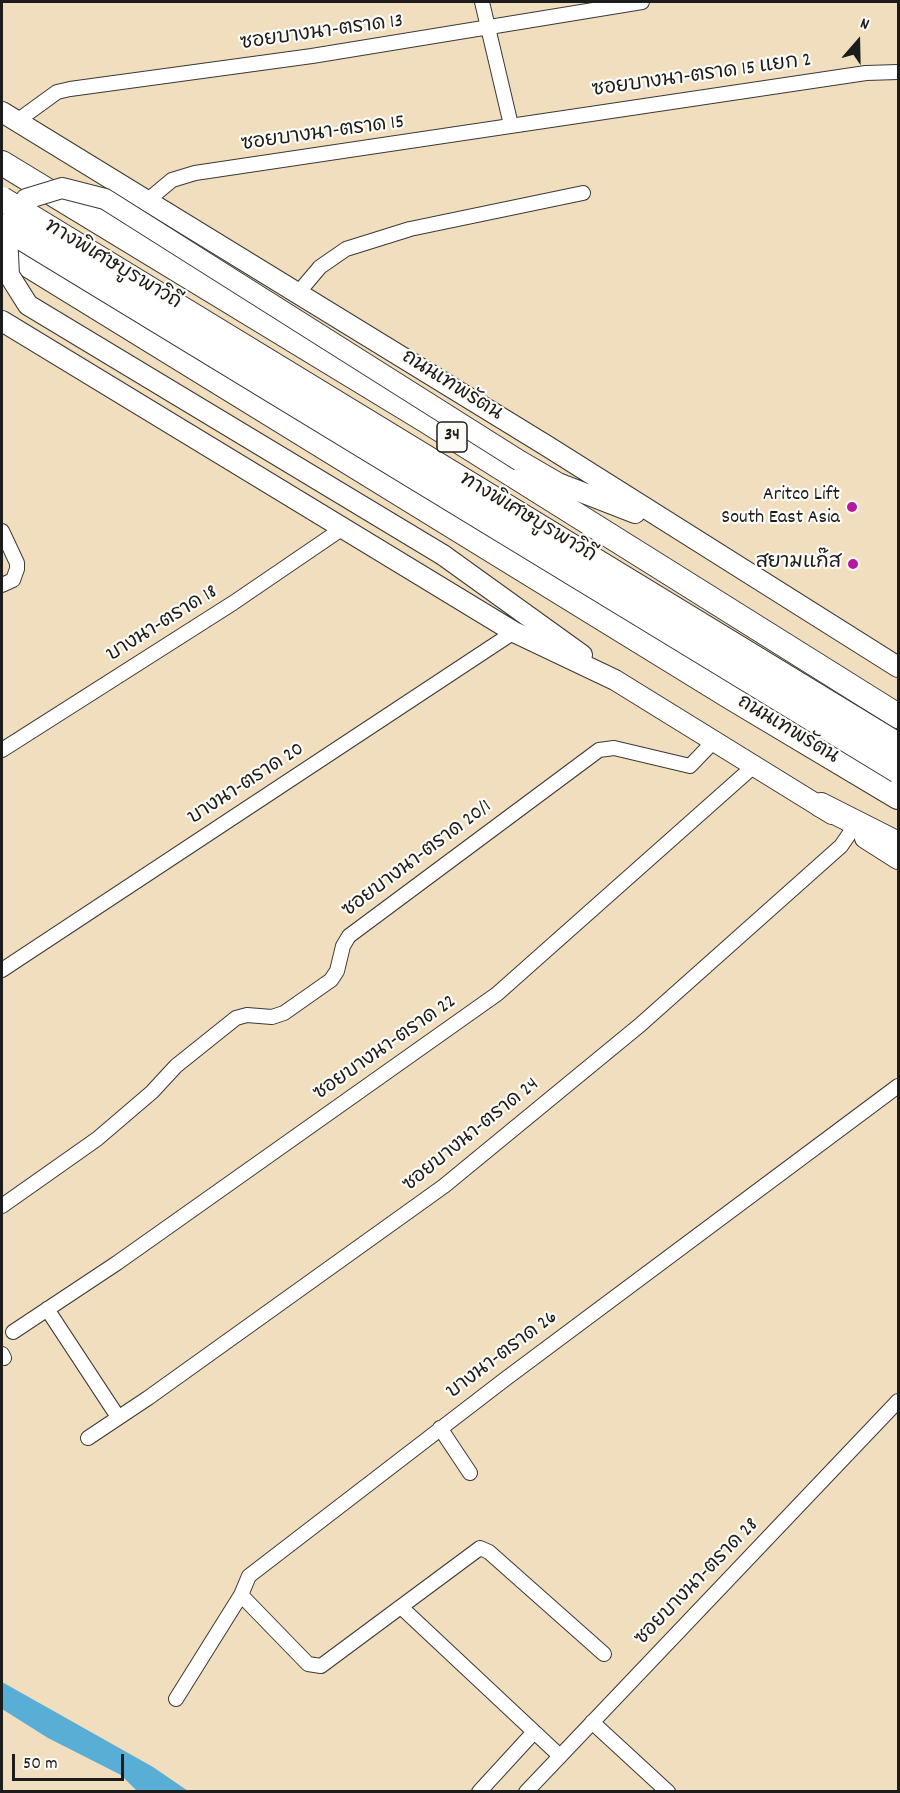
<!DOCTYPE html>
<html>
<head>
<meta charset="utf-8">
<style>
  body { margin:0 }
  #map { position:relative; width:900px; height:1793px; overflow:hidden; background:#f1debe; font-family:Dekko,sans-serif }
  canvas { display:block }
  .frame { position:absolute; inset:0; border:3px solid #1c1c1c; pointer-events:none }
  .north { position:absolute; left:828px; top:12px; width:60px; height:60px; -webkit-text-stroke:4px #fdfcf7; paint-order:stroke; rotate:20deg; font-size:16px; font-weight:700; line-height:24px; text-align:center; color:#1c1c1c }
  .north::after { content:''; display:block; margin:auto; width:21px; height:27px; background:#1c1c1c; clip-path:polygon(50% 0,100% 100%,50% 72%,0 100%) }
  .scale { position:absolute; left:12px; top:1754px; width:112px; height:27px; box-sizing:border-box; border:3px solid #1c1c1c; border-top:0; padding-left:8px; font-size:18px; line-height:21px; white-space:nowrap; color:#1c1c1c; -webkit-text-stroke:4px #fdfcf7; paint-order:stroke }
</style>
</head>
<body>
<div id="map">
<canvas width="900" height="1793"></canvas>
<div class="frame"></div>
<div class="north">N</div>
<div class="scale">50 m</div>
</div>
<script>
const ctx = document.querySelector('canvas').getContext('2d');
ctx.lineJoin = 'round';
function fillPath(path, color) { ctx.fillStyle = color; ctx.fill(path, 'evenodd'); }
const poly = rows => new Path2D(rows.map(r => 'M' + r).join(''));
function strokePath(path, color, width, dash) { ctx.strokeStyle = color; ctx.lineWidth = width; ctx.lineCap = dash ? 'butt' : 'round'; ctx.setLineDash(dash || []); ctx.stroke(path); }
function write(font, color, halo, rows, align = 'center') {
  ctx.font = font + ' Dekko,"Playpen Sans Thai",sans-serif'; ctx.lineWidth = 4.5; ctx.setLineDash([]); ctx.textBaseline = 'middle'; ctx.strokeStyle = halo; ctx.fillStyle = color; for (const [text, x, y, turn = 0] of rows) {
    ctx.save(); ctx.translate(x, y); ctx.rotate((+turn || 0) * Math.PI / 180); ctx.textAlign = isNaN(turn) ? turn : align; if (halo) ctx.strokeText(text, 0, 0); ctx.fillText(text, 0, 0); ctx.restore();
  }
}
const water = poly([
  [2,1682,153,1767,188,1791,137,1791,121,1775,48,1738,2,1709]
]);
const street = poly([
  [482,2,511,125],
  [17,121,57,92,70,89,312,56,642,2],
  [148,200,172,180,195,173,866,73,898,72],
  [298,293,320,267,346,249,410,229,583,193],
  [2,531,17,563,17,569,13,580,2,585],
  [2,750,233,603,343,528],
  [2,970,514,632],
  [2,1206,97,1139,152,1092,176,1066,236,1018,247,1015,272,1017,284,1013,331,980,337,971,343,946,349,936,599,750,614,748,690,766,714,741],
  [47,1309,118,1417],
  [13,1332,117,1263,497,994,755,765],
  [2,1354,4,1358],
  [440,1428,470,1473],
  [88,1438,148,1398,444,1186,640,1025,841,846,852,830],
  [241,1595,308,1664,321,1666,480,1548,489,1552,604,1654],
  [402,1608,560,1756],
  [176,1699,241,1595,249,1576,504,1380,898,1086],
  [592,1722,668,1792],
  [479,1792,534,1732],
  [526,1792,898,1401]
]);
const secondary = poly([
  [2,112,547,446,898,667],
  [2,321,514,632,615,680,832,814],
  [520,461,558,483,635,513],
  [443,555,582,655],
  [865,838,898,859]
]);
const highway = poly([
  [2,163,425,420,898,716],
  [2,249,732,698,898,797],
  [821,805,898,844]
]);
const secondaryBridge = poly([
  [443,555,28,305,9,275,7,234,26,199,62,188,105,199,520,461]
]);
const highwayBridge = poly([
  [2,199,898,745],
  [2,226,898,771]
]);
const markers = [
  [852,507,6,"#b5179e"],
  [853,564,6,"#b5179e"]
];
const shields = [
  [452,437,30]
];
const shieldNames = [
  ["34",452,437]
];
const streetNames = [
  ["ซอยบางนา-ตราด 13",322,34,-8],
  ["ซอยบางนา-ตราด 15 แยก 2",702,77,-8],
  ["ซอยบางนา-ตราด 15",323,135,-8],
  ["ทางพิเศษบูรพาวิถี",112,266,31],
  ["ถนนเทพรัตน",451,387,32],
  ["ทางพิเศษบูรพาวิถี",527,519,31],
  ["บางนา-ตราด 18",163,625,-32],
  ["ถนนเทพรัตน",787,731,31],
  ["บางนา-ตราด 20",247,785,-33],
  ["ซอยบางนา-ตราด 20/1",418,860,-37],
  ["ซอยบางนา-ตราด 22",386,1049,-35],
  ["ซอยบางนา-ตราด 24",472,1136,-39],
  ["บางนา-ตราด 26",503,1356,-37],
  ["ซอยบางนา-ตราด 28",698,1583,-46]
];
const poiNames = [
  ["Aritco Lift",840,496],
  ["South East Asia",840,519],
  ["สยามแก๊ส",841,564]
];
fillPath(water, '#58aed4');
strokePath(street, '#3c3934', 16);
strokePath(secondary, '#3c3934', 22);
strokePath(highway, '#3c3934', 26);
strokePath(street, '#fff', 14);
strokePath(secondary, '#fff', 20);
strokePath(highway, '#fff', 24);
strokePath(secondaryBridge, '#3c3934', 22, []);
strokePath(highwayBridge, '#3c3934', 26, []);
strokePath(secondaryBridge, '#fff', 20);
strokePath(highwayBridge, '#fff', 24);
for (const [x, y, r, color] of markers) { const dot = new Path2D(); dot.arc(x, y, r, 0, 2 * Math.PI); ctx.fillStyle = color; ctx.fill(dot); strokePath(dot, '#fdfcf7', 2); }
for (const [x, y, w] of shields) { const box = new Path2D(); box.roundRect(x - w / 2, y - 15, w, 30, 4.5); ctx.fillStyle = '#fdfcf7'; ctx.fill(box); strokePath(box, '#1c1c1c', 1.5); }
write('bold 18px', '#1c1c1c', null, shieldNames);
write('20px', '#1c1c1c', '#fdfcf7', streetNames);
write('20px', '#1c1c1c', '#fdfcf7', poiNames, 'right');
</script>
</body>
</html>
